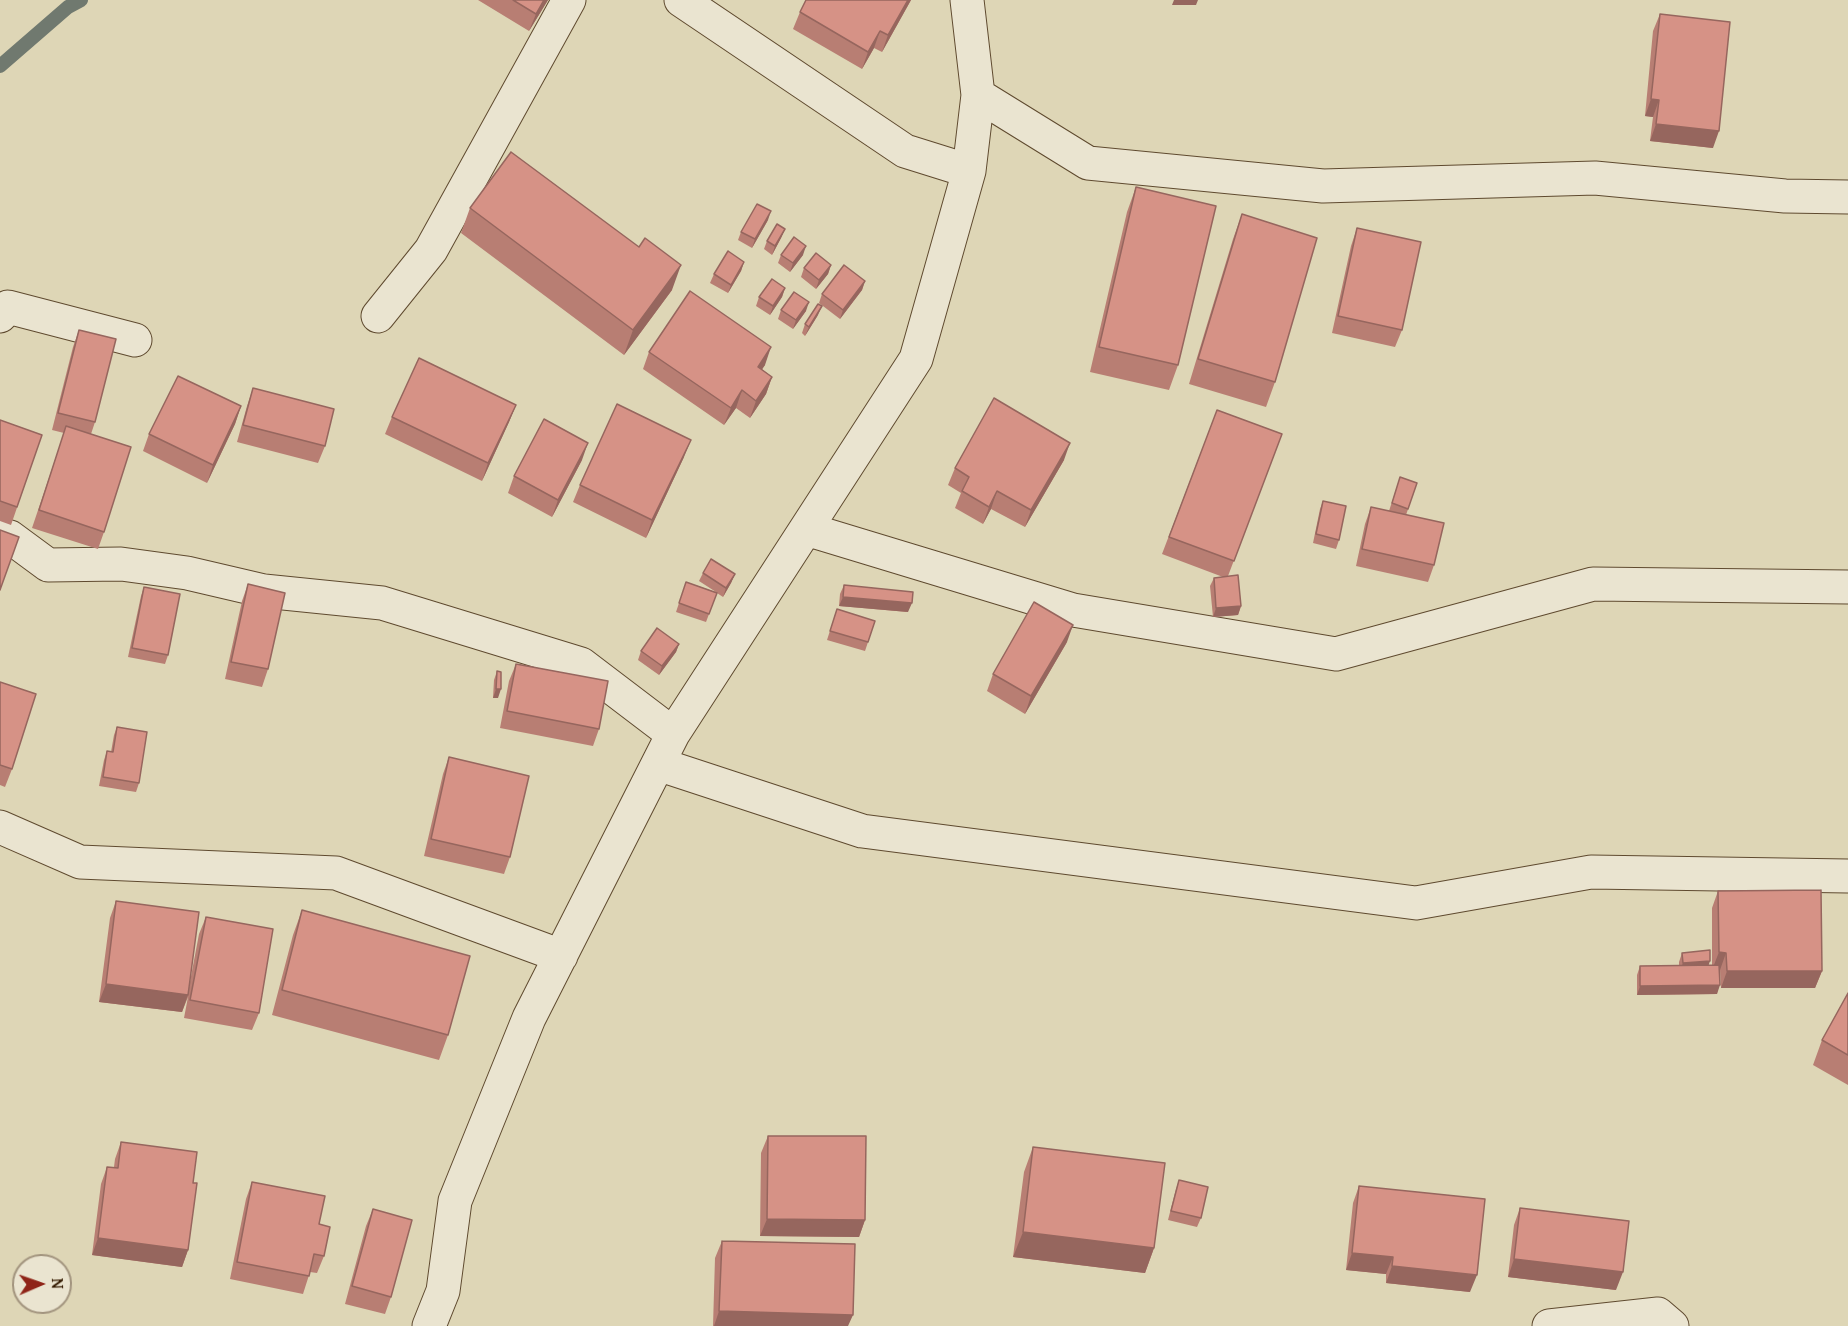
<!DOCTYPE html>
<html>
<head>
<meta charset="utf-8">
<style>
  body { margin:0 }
  #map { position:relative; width:1848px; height:1326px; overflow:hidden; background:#ded6b6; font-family:"Gentium Book Plus",serif }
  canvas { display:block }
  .north { position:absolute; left:12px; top:1254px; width:60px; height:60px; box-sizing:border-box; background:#eae4d0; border:2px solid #a2947e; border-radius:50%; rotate:88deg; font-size:16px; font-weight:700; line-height:24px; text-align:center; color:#351b02 }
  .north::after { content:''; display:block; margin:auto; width:21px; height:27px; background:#8f2418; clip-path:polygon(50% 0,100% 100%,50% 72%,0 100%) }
</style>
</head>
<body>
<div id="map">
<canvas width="1848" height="1326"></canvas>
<div class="north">N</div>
</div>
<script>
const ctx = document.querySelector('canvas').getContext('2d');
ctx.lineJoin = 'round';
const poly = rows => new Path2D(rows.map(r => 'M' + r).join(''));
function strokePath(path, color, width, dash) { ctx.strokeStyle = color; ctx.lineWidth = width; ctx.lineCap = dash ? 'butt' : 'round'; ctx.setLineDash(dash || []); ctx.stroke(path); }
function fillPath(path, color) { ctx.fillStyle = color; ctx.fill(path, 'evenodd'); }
const stream = poly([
  [0,66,68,7,81,0]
]);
const minor = poly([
  [681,0,905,151,969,171],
  [978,95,1088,163,1323,186,1595,178,1785,196,1848,197],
  [0,316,8,307,135,340],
  [378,316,431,250,569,0],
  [806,529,1073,610,1336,654,1593,584,1848,587],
  [0,534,10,537,48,565,121,564,187,573,264,591,382,603,581,664,673,734],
  [658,764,862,831,1416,903,1591,872,1848,876],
  [0,827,80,862,336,873,561,956],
  [429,1326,443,1291,455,1201,529,1018,673,734,916,359,969,171,978,95,967,0],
  [1549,1326,1658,1314,1672,1326]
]);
const wall = poly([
  [478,0,548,0,529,31],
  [806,0,911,0,882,52,874,48,862,69,793,29,800,12],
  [1660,14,1713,148,1650,141,1653,117,1645,116,1653,31],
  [1136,187,1178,365,1169,390,1090,372,1127,212],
  [470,208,639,247,672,290,624,355,461,233],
  [1242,214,1275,382,1266,407,1189,384,1233,239],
  [768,220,752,248,738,240,741,232],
  [1357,228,1402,330,1395,347,1332,333,1351,246],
  [785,229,781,238,772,255,764,249,767,241],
  [781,255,803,255,790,272,778,263],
  [744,262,741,271,728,293,710,283,714,274],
  [831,265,828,274,816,289,801,277,804,268],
  [865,281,862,290,840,319,819,303,822,294],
  [785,288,782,297,770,315,756,306,759,297],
  [781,310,806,311,793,329,778,319],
  [818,315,805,336,802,333,805,324],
  [79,330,95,422,91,434,104,532,98,549,32,528,64,433,52,430,73,347],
  [649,352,765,365,762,369,772,377,766,394,750,418,736,408,724,425,643,369],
  [253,388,325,446,318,463,237,442,247,406],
  [516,405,509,422,482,481,385,434,392,417],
  [241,406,235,424,207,483,143,451,149,434],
  [1217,410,1282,434,1228,576,1241,606,1238,615,1213,617,1210,586,1214,578,1223,577,1162,554],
  [0,420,42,435,11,525,0,521],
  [684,457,646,538,573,502,580,485],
  [582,460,552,517,508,493,514,476],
  [1064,460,1025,527,991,509,983,524,955,508,961,493,948,485,955,468],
  [1400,477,1417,483,1406,515,1434,565,1428,582,1356,566,1365,524,1371,507,1389,511],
  [1323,501,1339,540,1336,549,1313,543,1320,509],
  [703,573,735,574,731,583,723,597,717,593,706,622,676,612,686,582,716,592,699,581],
  [248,584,268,669,262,687,225,679,242,601],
  [844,585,908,612,839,606,840,594],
  [144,587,168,655,165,664,128,657,141,596],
  [837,609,875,621,865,651,827,640],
  [1067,642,1025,714,987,691,993,674],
  [679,644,676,652,659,675,638,660,641,651],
  [516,664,599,729,593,746,500,728,509,681],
  [497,671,498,698,493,698,494,680],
  [0,682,12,769,5,787,0,785],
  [117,727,139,783,136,792,99,786,104,760,107,751,111,752,114,735],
  [449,757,510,857,504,874,424,856,443,774],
  [1718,891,1822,971,1815,988,1721,988,1720,970,1717,994,1637,995,1637,975,1640,966,1679,966,1679,962,1682,953,1709,965,1712,965,1712,908],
  [116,901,189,987,199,934,206,917,259,1013,252,1030,184,1018,188,997,182,1012,99,1002,110,918],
  [302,910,448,1035,439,1060,272,1015,293,935],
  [1848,993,1848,1085,1813,1065,1822,1040],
  [768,1136,865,1220,859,1237,760,1236,761,1153],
  [121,1142,193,1183,188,1250,182,1267,92,1255,101,1184,107,1167,114,1167,115,1159],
  [1033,1147,1154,1248,1145,1273,1013,1257,1024,1172],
  [1179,1180,1201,1218,1197,1227,1168,1220,1176,1189],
  [252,1182,319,1224,324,1256,317,1273,310,1272,303,1294,230,1279,246,1199],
  [1359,1186,1470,1292,1386,1283,1386,1274,1346,1270,1353,1203],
  [1520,1208,1616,1290,1508,1277,1514,1225],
  [373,1209,391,1297,385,1314,345,1304,366,1226],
  [722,1241,848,1326,713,1326,715,1258]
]);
const shadedWall = poly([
  [544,0,548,0,529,31,536,14],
  [908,0,911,0,882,52,888,35],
  [1174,0,1198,0,1196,5,1172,5],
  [880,31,874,48,862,69,868,52],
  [1651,99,1659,100,1653,117,1645,116],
  [1656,124,1719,131,1713,148,1650,141],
  [771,211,768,220,752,248,755,239],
  [785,229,781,238,772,255,775,246],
  [806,246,803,255,790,272,793,263],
  [744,262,741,271,728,293,731,285],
  [681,265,672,290,624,355,633,330],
  [831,265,828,274,816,289,819,280],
  [865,281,862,290,840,319,843,310],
  [785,288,782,297,770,315,773,306],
  [809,302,806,311,793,329,796,320],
  [822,306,818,315,805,336,809,327],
  [771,347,765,365,752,384,758,367],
  [772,377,766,394,750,418,756,401],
  [742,390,736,408,724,425,731,408],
  [516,405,509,422,482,481,488,463],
  [241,406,235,424,207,483,213,465],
  [691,440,684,457,646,538,652,520],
  [588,443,582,460,552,517,558,500],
  [1070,443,1064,460,1025,527,1031,510],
  [997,491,991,509,983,524,989,507],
  [735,574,731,583,723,597,726,588],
  [843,597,912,603,908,612,839,606],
  [1241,606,1238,615,1213,617,1216,608],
  [1073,625,1067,642,1025,714,1031,696],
  [679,644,676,652,659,675,662,666],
  [496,689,501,689,498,698,493,698],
  [1719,952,1726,953,1720,970,1712,970],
  [1710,961,1707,970,1679,972,1683,963],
  [1727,971,1822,971,1815,988,1721,988],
  [106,984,188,995,182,1012,99,1002],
  [1720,985,1717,994,1637,995,1640,986],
  [767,1219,865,1220,859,1237,760,1236],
  [1023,1232,1154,1248,1145,1273,1013,1257],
  [98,1238,188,1250,182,1267,92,1255],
  [1352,1253,1393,1257,1386,1274,1346,1270],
  [1514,1259,1623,1272,1616,1290,1508,1277],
  [1392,1266,1477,1275,1470,1292,1386,1283],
  [719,1311,853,1315,848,1326,714,1326]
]);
const building = poly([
  [513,0,544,0,536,14,513,0],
  [806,0,908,0,888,35,880,31,868,52,800,12,806,0],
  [1660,14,1730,22,1719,131,1656,124,1659,100,1651,99,1660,14],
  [511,152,639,247,645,238,681,265,633,330,470,208,511,152],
  [1136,187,1216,206,1178,365,1099,347,1136,187],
  [757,204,771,211,755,239,741,232,757,204],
  [1242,214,1317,238,1275,382,1198,359,1242,214],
  [777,224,785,229,775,246,767,241,777,224],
  [1357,228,1421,242,1402,330,1338,316,1357,228],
  [794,237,806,246,793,263,781,255,794,237],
  [728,251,744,262,731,285,714,274,728,251],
  [816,253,831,265,819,280,804,268,816,253],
  [844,265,865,281,843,310,822,294,844,265],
  [772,279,785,288,773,306,759,297,772,279],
  [690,291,771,347,758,367,772,377,756,401,742,390,731,408,649,352,690,291],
  [794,292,809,302,796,320,781,310,794,292],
  [818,304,822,306,809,327,805,324,818,304],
  [79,330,116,339,95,422,58,413,79,330],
  [419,358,516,405,488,463,392,417,419,358],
  [178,376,241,406,213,465,149,434,178,376],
  [253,388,334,409,325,446,243,425,253,388],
  [994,398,1070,443,1031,510,997,491,989,507,962,491,969,477,955,468,994,398],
  [617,404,691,440,652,520,580,485,617,404],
  [1217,410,1282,434,1234,561,1169,537,1217,410],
  [544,419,588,443,558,500,514,476,544,419],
  [0,420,42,435,17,507,0,501,0,420],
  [66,426,131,447,104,532,39,510,66,426],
  [1400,477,1417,483,1408,509,1392,503,1400,477],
  [1323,501,1346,506,1339,540,1316,534,1323,501],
  [1371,507,1444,523,1434,565,1362,549,1371,507],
  [0,530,19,537,0,590,0,530],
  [711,559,735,574,726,588,703,573,711,559],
  [1238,575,1241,606,1216,608,1214,578,1238,575],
  [686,582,717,593,709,614,679,603,686,582],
  [248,584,285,593,268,669,231,662,248,584],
  [844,585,913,592,912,603,843,597,844,585],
  [144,587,180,594,168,655,132,648,144,587],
  [1034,602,1073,625,1031,696,993,674,1034,602],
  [837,609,875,621,868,642,830,631,837,609],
  [657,628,679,644,662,666,641,651,657,628],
  [516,664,608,681,599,729,507,711,516,664],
  [497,671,501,672,501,689,496,689,497,671],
  [0,682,36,694,12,769,0,765,0,682],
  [117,727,147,732,139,783,103,777,107,751,113,752,117,727],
  [449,757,529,776,510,857,431,839,449,757],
  [1821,890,1822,971,1727,971,1726,953,1719,952,1718,891,1821,890],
  [116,901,199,912,188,995,106,984,116,901],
  [302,910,470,956,448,1035,282,990,302,910],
  [206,917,273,929,259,1013,190,1000,206,917],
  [1710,950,1710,961,1683,963,1682,953,1710,950],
  [1719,965,1720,985,1640,986,1640,966,1719,965],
  [1848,993,1848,1055,1822,1040,1848,993],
  [768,1136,866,1136,865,1220,767,1219,768,1136],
  [121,1142,197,1152,193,1183,197,1183,188,1250,98,1238,107,1167,118,1168,121,1142],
  [1033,1147,1165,1163,1154,1248,1023,1232,1033,1147],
  [1179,1180,1208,1187,1201,1218,1171,1211,1179,1180],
  [252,1182,325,1196,319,1224,330,1227,324,1256,314,1254,309,1276,237,1262,252,1182],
  [1359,1186,1485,1199,1477,1275,1392,1266,1393,1257,1352,1253,1359,1186],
  [1520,1208,1629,1221,1623,1272,1514,1259,1520,1208],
  [373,1209,412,1220,391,1297,352,1286,373,1209],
  [722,1241,855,1244,853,1315,719,1311,722,1241]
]);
strokePath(stream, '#70796f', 14);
strokePath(minor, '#5f4a2f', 35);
strokePath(minor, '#eae4d0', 33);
fillPath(wall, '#b87e73');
fillPath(shadedWall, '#96665e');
fillPath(building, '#d69286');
strokePath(building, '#96665e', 1.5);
</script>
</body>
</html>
